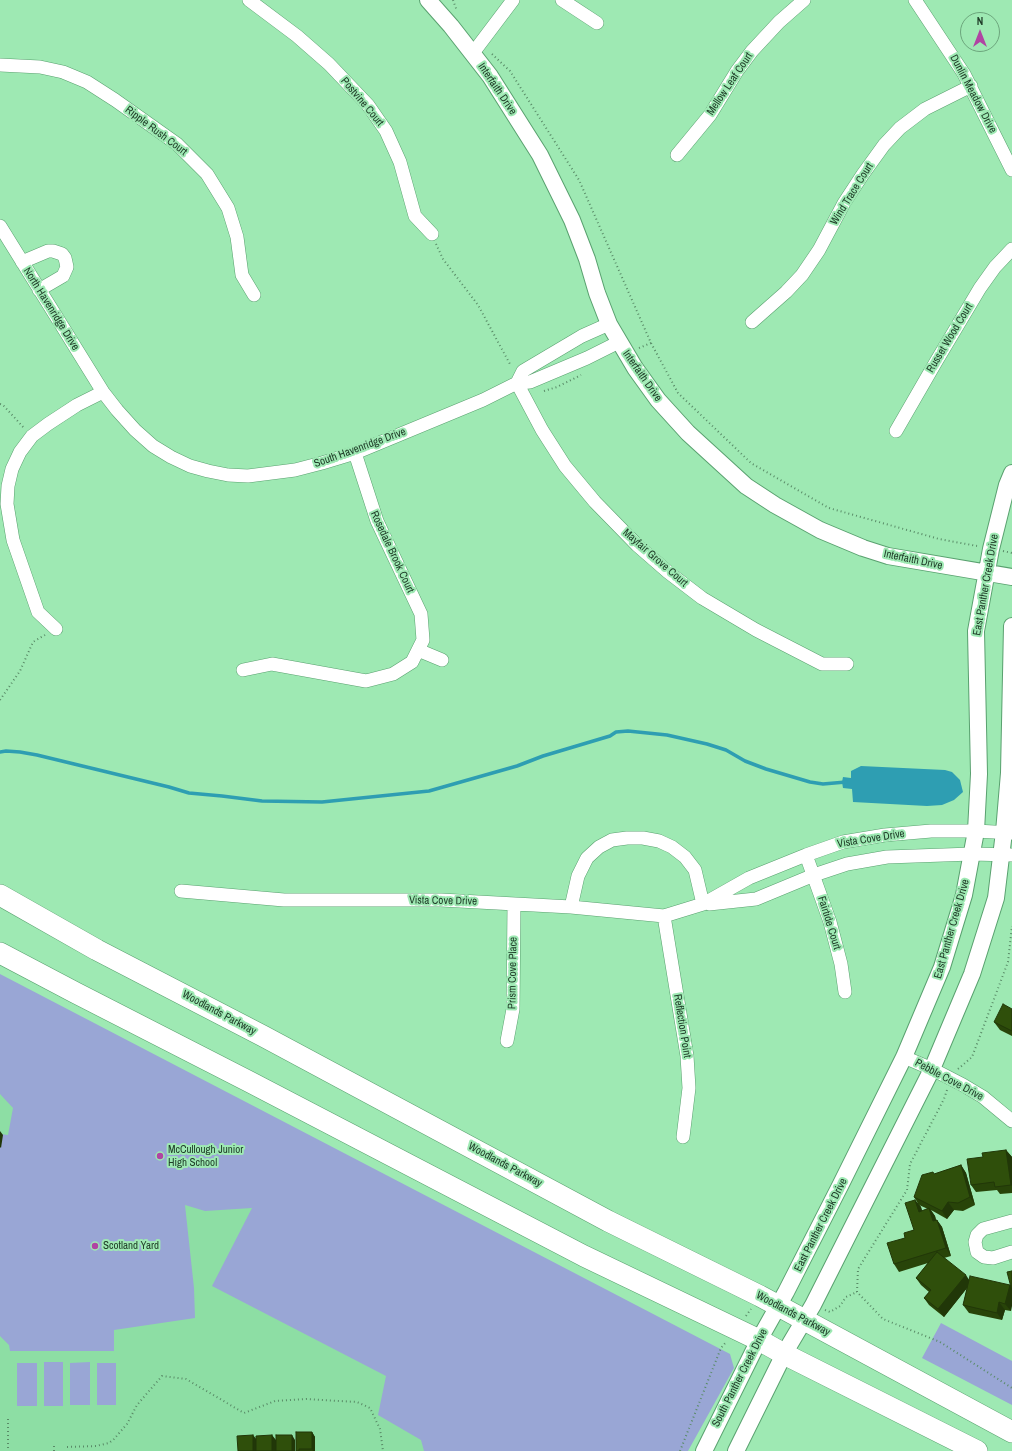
<!DOCTYPE html>
<html>
<head>
<meta charset="utf-8">
<style>
  body { margin:0 }
  #map { position:relative; width:1012px; height:1451px; overflow:hidden; background:#9ee9b3; font-family:"Archivo Narrow",sans-serif }
  canvas { display:block }
  .north { position:absolute; left:960px; top:12px; width:40px; height:40px; box-sizing:border-box; background:#9ee9b3; border:1px solid #6ca57c; border-radius:50%; rotate:0deg; font-size:11px; font-weight:700; line-height:16px; text-align:center; color:#203e29 }
  .north::after { content:''; display:block; margin:auto; width:14px; height:18px; background:#b044a3; clip-path:polygon(50% 0,100% 100%,50% 72%,0 100%) }
</style>
</head>
<body>
<div id="map">
<canvas width="1012" height="1451"></canvas>
<div class="north">N</div>
</div>
<script>
const ctx = document.querySelector('canvas').getContext('2d');
ctx.lineJoin = 'round';
function fillPath(path, color) { ctx.fillStyle = color; ctx.fill(path, 'evenodd'); }
const poly = rows => new Path2D(rows.map(r => 'M' + r).join(''));
function strokePath(path, color, width, dash) { ctx.strokeStyle = color; ctx.lineWidth = width; ctx.lineCap = dash ? 'butt' : 'round'; ctx.setLineDash(dash || []); ctx.stroke(path); }
function write(font, color, halo, rows, align = 'center') {
  ctx.font = font + ' "Archivo Narrow",sans-serif'; ctx.lineWidth = 4; ctx.setLineDash([]); ctx.textBaseline = 'middle'; ctx.strokeStyle = halo; ctx.fillStyle = color; for (const [text, x, y, turn = 0] of rows) {
    ctx.save(); ctx.translate(x, y); ctx.rotate((+turn || 0) * Math.PI / 180); ctx.textAlign = isNaN(turn) ? turn : align; if (halo) ctx.strokeText(text, 0, 0); ctx.fillText(text, 0, 0); ctx.restore();
  }
}
const built = poly([
  [0,992,673,1451,0,1451]
]);
const green = poly([
  [0,974,730,1354,734,1368,688,1451,424,1451,421,1440,378,1415,386,1376,212,1286,252,1208,205,1211,185,1205,194,1288,195,1318,114,1330,114,1351,10,1351,9,1345,0,1336,0,1134,8,1135,13,1108,0,1094],
  [941,1323,1012,1361,1012,1405,922,1358],
  [44,1362,63,1362,63,1406,44,1406],
  [90,1362,90,1405,70,1405,70,1363],
  [17,1363,37,1363,37,1406,17,1406],
  [97,1363,116,1363,116,1405,97,1405]
]);
const water = poly([
  [861,766,945,770,952,772,960,780,963,792,954,800,942,805,927,806,853,802,852,789,843,788,842,782,843,777,851,778,851,771]
]);
const stream = poly([
  [0,752,6,751,20,752,37,755,169,787,189,793,222,796,262,801,322,802,429,791,517,766,543,756,610,736,616,732,628,731,667,735,707,744,726,750,745,761,766,769,810,782,823,784,846,782]
]);
const path = poly([
  [453,0,457,11],
  [492,54,510,71,579,180,651,343,678,393,751,463,829,508,939,539,977,546],
  [436,244,443,259,478,305,511,366],
  [639,348,651,343],
  [544,391,557,387,581,375],
  [0,404,3,405,24,428],
  [1003,551,1012,553],
  [0,700,20,671,33,642,45,635],
  [958,1069,972,1057,1008,962,1012,926],
  [947,1090,944,1099,910,1164,907,1190,858,1269,857,1292,883,1319,940,1342,1012,1388],
  [825,1310,830,1312,840,1306,846,1297,857,1292],
  [746,1316,751,1309],
  [8,1419,8,1451],
  [67,1447,96,1446,109,1443,114,1439,127,1424,137,1405,162,1376,186,1379,244,1413,275,1401,306,1399,357,1402,370,1408,380,1429,383,1451],
  [54,1451,54,1444],
  [680,1451,721,1348,726,1342]
]);
const minor = poly([
  [249,0,297,36,329,64,368,105,386,131,400,162,415,216,432,234],
  [562,0,597,23],
  [915,0,964,74,1012,170],
  [473,53,513,0],
  [0,65,40,67,63,72,87,82,115,100,177,144,207,174,228,208,237,237,242,275,254,295],
  [677,155,710,115,737,71,752,51,779,22,804,0],
  [0,226,103,392,117,410,135,430,153,446,171,457,190,466,208,471,228,475,248,476,295,470,322,463,355,453,413,429,483,400,517,383,530,382,587,358,619,342],
  [22,262,48,251,53,251,62,254,65,258,67,267,63,276,39,290],
  [752,322,786,292,802,275,819,250,844,203,863,174,884,145,900,128,925,109,971,86],
  [517,383,542,430,565,466,595,502,637,545,668,572,702,598,756,630,822,664,847,664],
  [517,383,523,371,582,336,609,324],
  [896,431,937,360,980,288,995,267,1012,249],
  [56,629,38,612,13,540,7,504,8,486,12,469,20,452,32,436,48,424,77,405,103,392],
  [418,650,442,660],
  [243,670,272,664,366,681,393,674,412,662,423,640,421,614,377,521,355,453],
  [806,855,830,922,841,964,845,992],
  [181,891,284,900,441,900,571,907,664,916,703,904,749,878,806,855,843,842,885,835,931,831,976,831,1012,833],
  [709,904,756,899,814,875,847,864,887,857,972,854,1012,855],
  [571,907,578,876,587,858,599,847,612,840,627,838,643,838,659,841,672,847,685,857,695,870,703,904],
  [664,916,687,1056,689,1088,683,1137],
  [507,1041,513,1009,514,904],
  [904,1057,932,1069,963,1085,983,1097,1012,1121],
  [1012,1221,983,1229,977,1235,975,1242,977,1252,984,1257,993,1258,1012,1252]
]);
const tertiary = poly([
  [428,0,451,26,490,76,540,155,572,220,587,259,597,293,609,324,635,368,658,400,688,433,746,486,775,505,820,530,863,548,888,556,1012,577],
  [704,1451,759,1340,786,1292,841,1184,904,1057,942,967,964,895,976,831,979,774,976,631,991,549,1007,485,1012,473],
  [736,1451,784,1354,813,1305,932,1069,972,974,996,898,1004,832,1009,773,1012,626]
]);
const primary = poly([
  [0,895,97,950,263,1036,608,1221,760,1296,1012,1432],
  [0,953,76,993,248,1081,584,1256,759,1340,784,1354,977,1451]
]);
const wall = poly([
  [1012,1009,1012,1036,1000,1030,994,1022],
  [1006,1150,1012,1157,1012,1193,1000,1194,997,1190,976,1192,971,1185,983,1157],
  [961,1165,966,1173,975,1205,963,1211,954,1210,947,1219,931,1210,935,1216,936,1220,937,1220,942,1227,951,1256,944,1258,969,1280,1010,1285,1011,1287,1012,1271,1011,1311,1005,1310,1002,1320,969,1313,963,1305,967,1288,944,1317,929,1305,924,1298,929,1292,921,1285,916,1278,928,1263,899,1272,894,1264,905,1238,914,1230,915,1200,921,1207,922,1211,928,1209,919,1205,914,1197,935,1174],
  [312,1432,315,1437,315,1451,296,1451]
]);
const shadedWall = poly([
  [0,1131,3,1135,1,1148,0,1147],
  [1006,1150,1012,1157,1012,1186,1011,1185],
  [961,1165,966,1173,975,1205,970,1197],
  [915,1200,921,1207,924,1219,919,1212],
  [948,1202,954,1210,947,1219,942,1211],
  [929,1208,935,1216,938,1229,933,1221],
  [937,1220,942,1227,951,1256,946,1248],
  [966,1275,971,1283,944,1317,938,1309],
  [1010,1285,1012,1288,1012,1306,1011,1311,1005,1304],
  [999,1302,1005,1310,1002,1320,997,1313],
  [312,1432,315,1437,315,1451,313,1451,312,1449],
  [253,1435,257,1440,257,1451,253,1451],
  [272,1435,276,1440,276,1451,272,1451],
  [292,1435,295,1440,295,1451,292,1451]
]);
const building = poly([
  [1003,1004,1012,1009,1012,1031,994,1022,1003,1004],
  [1006,1150,1011,1185,995,1187,994,1182,971,1185,967,1159,983,1157,982,1153,1006,1150],
  [961,1165,970,1197,958,1203,948,1202,942,1211,914,1197,922,1175,933,1172,934,1174,961,1165],
  [915,1200,919,1212,929,1208,933,1221,937,1220,946,1248,894,1264,887,1243,905,1238,904,1233,914,1230,905,1203,915,1200],
  [937,1252,966,1275,938,1309,924,1298,931,1290,916,1278,937,1252],
  [1012,1271,1012,1291,1007,1272,1012,1271],
  [970,1276,1010,1285,1005,1304,999,1302,997,1313,963,1305,970,1276],
  [296,1432,312,1432,312,1449,299,1449,299,1451,296,1451,296,1432],
  [253,1435,253,1451,238,1451,237,1436,253,1435],
  [272,1435,272,1451,256,1451,256,1436,272,1435],
  [276,1435,292,1435,292,1451,276,1451,276,1435]
]);
const markers = [
  [160,1156,4,"#b044a3"],
  [95,1246,4,"#b044a3"]
];
const streetNames = [
  ["Mellow Leaf Court",730,84,-56],
  ["Interfaith Drive",497,89,56],
  ["Dunlin Meadow Drive",973,94,62],
  ["Postvine Court",362,102,50],
  ["Ripple Rush Court",156,131,37],
  ["Wind Trace Court",852,194,-58],
  ["North Havenridge Drive",51,309,58],
  ["Russet Wood Court",950,338,-59],
  ["Interfaith Drive",642,376,55],
  ["South Havenridge Drive",360,448,-20],
  ["Rosedale Brook Court",392,552,65],
  ["Mayfair Grove Court",655,558,41],
  ["Interfaith Drive",913,560,12],
  ["East Panther Creek Drive",986,585,-80],
  ["Vista Cove Drive",871,839,-9],
  ["Vista Cove Drive",443,901,1],
  ["Fairtide Court",829,923,73],
  ["East Panther Creek Drive",952,929,-74],
  ["Prism Cove Place",513,973,-89],
  ["Woodlands Parkway",219,1013,28],
  ["Reflection Point",682,1026,81],
  ["Pebble Cove Drive",949,1080,28],
  ["Woodlands Parkway",505,1165,28],
  ["East Panther Creek Drive",821,1225,-63],
  ["Woodlands Parkway",793,1314,28],
  ["South Panther Creek Drive",740,1378,-63]
];
const poiNames = [
  ["McCullough Junior",168,1150],
  ["High School",168,1163],
  ["Scotland Yard",103,1246]
];
fillPath(built, '#8ddea4');
fillPath(green, '#99a6d5');
fillPath(water, '#2e9eb2');
strokePath(stream, '#2e9eb2', 3.5);
strokePath(minor, '#59a16f', 14);
strokePath(tertiary, '#59a16f', 18);
strokePath(primary, '#59a16f', 22);
strokePath(path, '#598b67', 2, [1, 3]);
strokePath(minor, '#fff', 13);
strokePath(tertiary, '#fff', 16);
strokePath(primary, '#fff', 21);
fillPath(wall, '#284409');
fillPath(shadedWall, '#213708');
fillPath(building, '#2f4f0b');
strokePath(building, '#213708', 1);
for (const [x, y, r, color] of markers) { const dot = new Path2D(); dot.arc(x, y, r, 0, 2 * Math.PI); ctx.fillStyle = color; ctx.fill(dot); strokePath(dot, '#9ee9b3', 1.5); }
write('11px', '#203e29', '#9ee9b3', streetNames);
write('11px', '#203e29', '#9ee9b3', poiNames, 'left');
</script>
</body>
</html>
